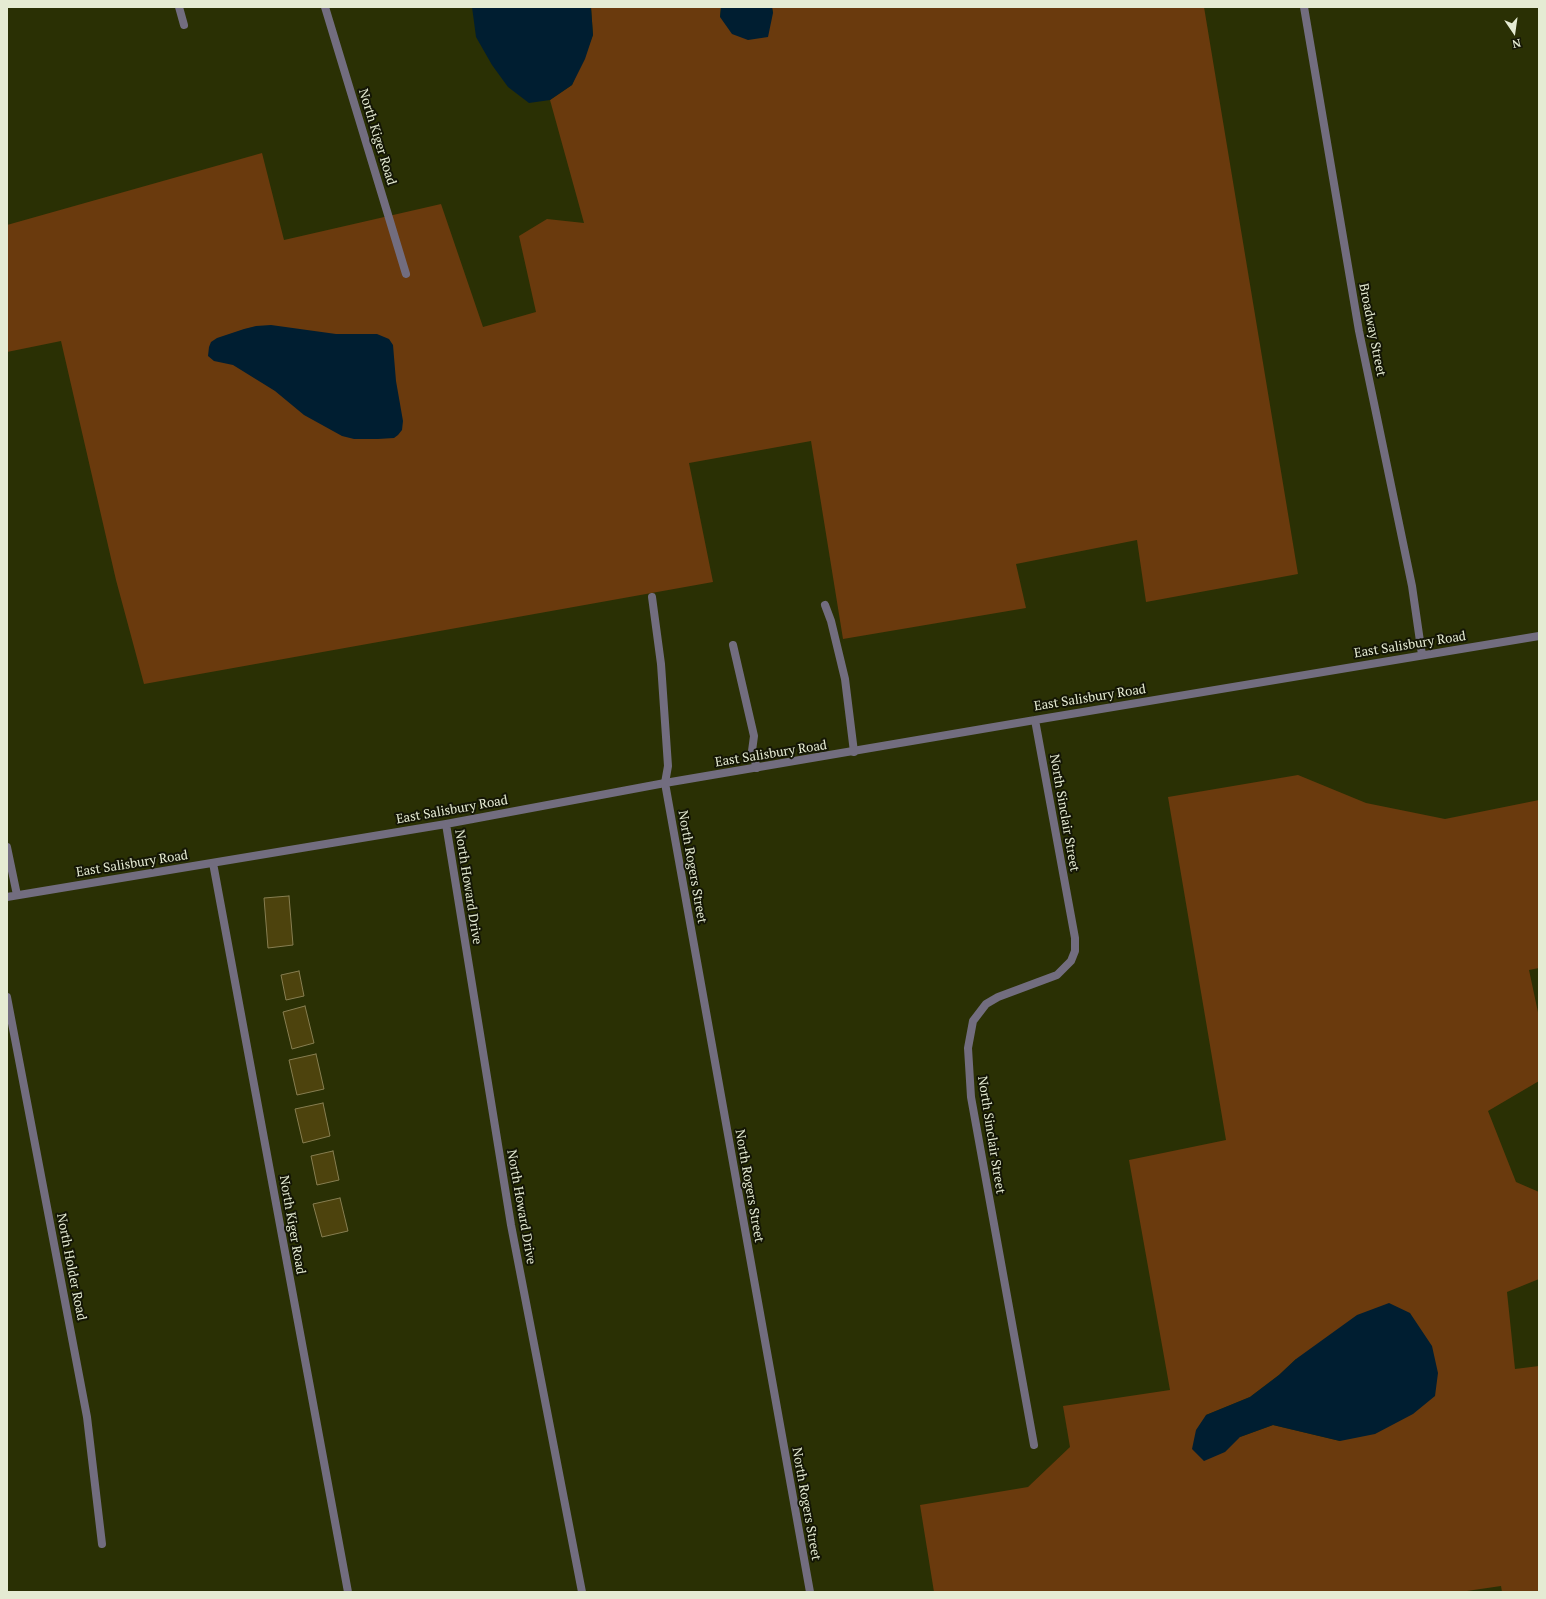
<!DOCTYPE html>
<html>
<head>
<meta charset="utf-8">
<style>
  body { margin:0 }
  #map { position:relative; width:1546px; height:1599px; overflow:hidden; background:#2a3004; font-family:"PT Serif",serif }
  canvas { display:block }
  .frame { position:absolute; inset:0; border:8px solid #e5ebd3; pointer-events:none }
  .north { position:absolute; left:1494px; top:12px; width:40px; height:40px; -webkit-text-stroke:3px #141605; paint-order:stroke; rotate:167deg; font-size:11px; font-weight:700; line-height:16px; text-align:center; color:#e5ebd3 }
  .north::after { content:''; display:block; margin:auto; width:14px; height:18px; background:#e5ebd3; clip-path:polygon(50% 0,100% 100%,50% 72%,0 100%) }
</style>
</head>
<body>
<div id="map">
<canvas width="1546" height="1599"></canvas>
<div class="frame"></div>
<div class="north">N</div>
</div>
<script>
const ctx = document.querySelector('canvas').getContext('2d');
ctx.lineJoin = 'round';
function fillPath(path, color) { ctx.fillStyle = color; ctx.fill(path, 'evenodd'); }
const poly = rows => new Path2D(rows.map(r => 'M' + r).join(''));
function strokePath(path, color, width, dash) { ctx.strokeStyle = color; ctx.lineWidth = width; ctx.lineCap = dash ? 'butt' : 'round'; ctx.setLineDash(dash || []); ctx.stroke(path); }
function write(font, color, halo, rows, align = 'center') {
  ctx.font = font + ' "PT Serif",serif'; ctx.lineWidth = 4; ctx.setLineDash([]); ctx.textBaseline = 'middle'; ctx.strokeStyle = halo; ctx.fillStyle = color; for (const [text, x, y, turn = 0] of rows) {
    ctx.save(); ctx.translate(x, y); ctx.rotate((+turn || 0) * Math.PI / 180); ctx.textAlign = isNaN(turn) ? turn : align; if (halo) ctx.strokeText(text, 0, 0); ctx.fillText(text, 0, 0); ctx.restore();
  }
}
const green = poly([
  [591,7,721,7,720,17,773,13,772,7,1204,7,1298,574,1146,602,1137,540,1016,564,1026,608,843,639,811,441,689,463,713,582,144,684,116,580,61,341,7,352,7,225,262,153,284,240,441,204,483,327,536,312,519,236,547,219,584,223,550,100,572,85,593,35],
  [1298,775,1366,803,1445,819,1539,800,1539,968,1529,970,1539,1017,1539,1081,1488,1111,1516,1182,1539,1192,1539,1279,1507,1292,1515,1369,1539,1366,1539,1592,1502,1592,1501,1586,1460,1592,934,1592,920,1505,1028,1487,1070,1447,1063,1406,1170,1390,1129,1160,1226,1140,1168,797],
  [1296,1359,1340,1441,1273,1425,1240,1437,1206,1415,1250,1397,1279,1375]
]);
const water = poly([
  [472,7,591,7,593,35,585,59,572,85,550,100,529,103,508,87,492,65,476,37],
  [721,7,772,7,773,13,768,37,748,40,732,34,720,17],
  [271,325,336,334,377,334,389,339,393,345,396,381,403,421,402,430,398,435,394,438,378,439,354,439,342,436,304,415,275,391,233,365,214,361,208,356,209,347,211,342,217,338,244,329,256,326],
  [1389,1303,1410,1313,1432,1346,1438,1373,1435,1396,1413,1414,1375,1434,1340,1441,1273,1425,1240,1437,1225,1452,1204,1461,1192,1449,1196,1430,1206,1415,1250,1397,1279,1375,1296,1359,1357,1315]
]);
const building = poly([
  [289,896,293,945,268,948,264,898,289,896],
  [299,971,304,996,286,1000,281,975,299,971],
  [305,1006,314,1043,292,1049,283,1012,305,1006],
  [316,1054,324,1089,297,1095,289,1060,316,1054],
  [323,1103,330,1136,303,1143,295,1109,323,1103],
  [333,1151,339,1180,317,1185,311,1156,333,1151],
  [340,1198,348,1231,322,1237,313,1204,340,1198]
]);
const lane = poly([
  [179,7,184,25],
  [652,597,661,664,668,766,665,783],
  [825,605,831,621,845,679,854,752],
  [733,645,754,736,752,751,757,768]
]);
const street = poly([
  [325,7,406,274],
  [1304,7,1359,331,1412,586,1422,655],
  [665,783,810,1592],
  [446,824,511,1225,582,1592],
  [7,847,17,895],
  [213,863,348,1592],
  [7,897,446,824,665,783,1035,720,1539,636],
  [7,997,87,1417,102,1544],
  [1034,1445,971,1097,968,1048,973,1021,986,1004,998,997,1057,975,1071,961,1075,951,1075,938,1035,720]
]);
const streetNames = [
  ["North Kiger Road",377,137,73],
  ["Broadway Street",1372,330,79],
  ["East Salisbury Road",1410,645,-9],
  ["East Salisbury Road",1090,698,-9],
  ["East Salisbury Road",771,754,-9],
  ["East Salisbury Road",452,810,-10],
  ["North Sinclair Street",1064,813,80],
  ["East Salisbury Road",132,864,-9],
  ["North Rogers Street",692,867,80],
  ["North Howard Drive",468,887,81],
  ["North Sinclair Street",991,1135,81],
  ["North Rogers Street",749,1186,80],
  ["North Howard Drive",521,1207,80],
  ["North Kiger Road",292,1225,80],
  ["North Holder Road",71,1267,79],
  ["North Rogers Street",806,1504,80]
];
fillPath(green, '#6a3a0d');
fillPath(water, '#001e31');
fillPath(building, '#4d430d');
strokePath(building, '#877e51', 1);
strokePath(lane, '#726d7f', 8);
strokePath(street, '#726d7f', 8);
write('13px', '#e5ebd3', '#141605', streetNames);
</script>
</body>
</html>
